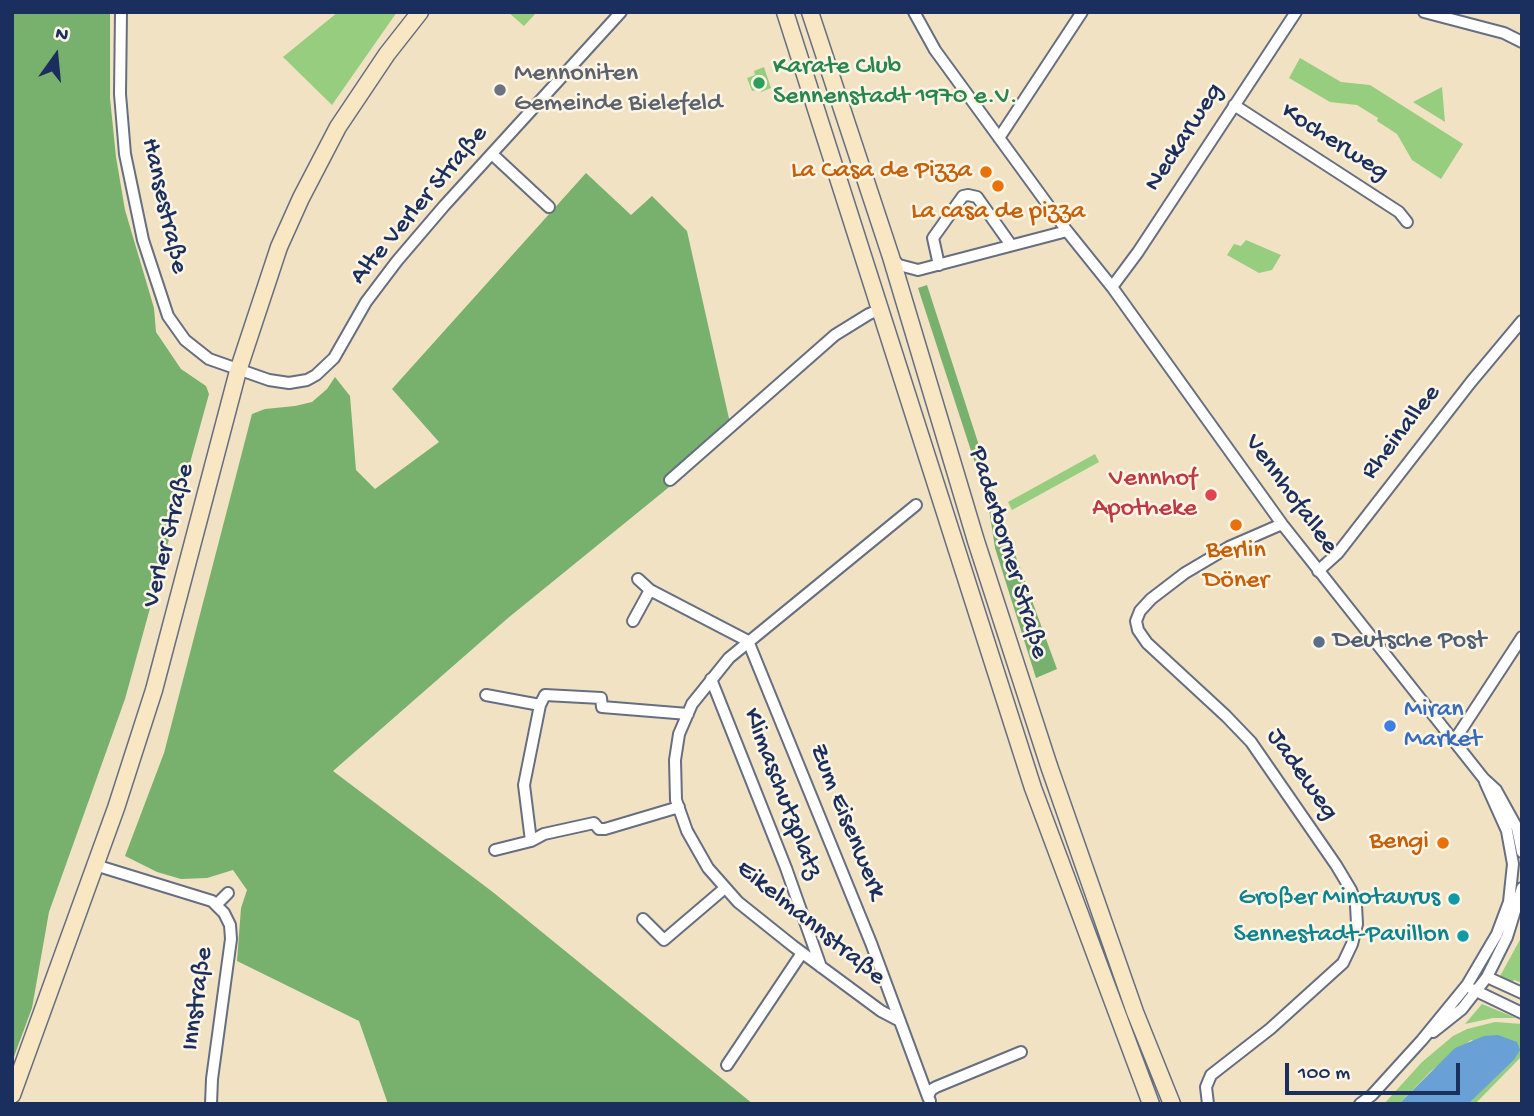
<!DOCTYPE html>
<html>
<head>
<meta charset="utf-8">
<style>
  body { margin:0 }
  #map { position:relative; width:1534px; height:1116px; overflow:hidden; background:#f1e2c3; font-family:"Gochi Hand",sans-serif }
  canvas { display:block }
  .frame { position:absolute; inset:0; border:14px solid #1b2f5e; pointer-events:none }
  .north { position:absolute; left:21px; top:21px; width:70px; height:70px; -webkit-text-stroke:5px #fcf5e5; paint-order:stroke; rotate:15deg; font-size:19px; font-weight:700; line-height:28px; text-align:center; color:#1b2f5e }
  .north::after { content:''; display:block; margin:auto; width:24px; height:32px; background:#1b2f5e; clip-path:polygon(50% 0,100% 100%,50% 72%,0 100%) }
  .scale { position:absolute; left:1285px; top:1063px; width:175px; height:32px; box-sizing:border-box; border:4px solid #1b2f5e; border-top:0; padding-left:9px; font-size:21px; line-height:24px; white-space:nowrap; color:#1b2f5e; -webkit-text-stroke:5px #fcf5e5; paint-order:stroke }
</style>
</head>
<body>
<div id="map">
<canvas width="1534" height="1116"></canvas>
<div class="frame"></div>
<div class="north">N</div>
<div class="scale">100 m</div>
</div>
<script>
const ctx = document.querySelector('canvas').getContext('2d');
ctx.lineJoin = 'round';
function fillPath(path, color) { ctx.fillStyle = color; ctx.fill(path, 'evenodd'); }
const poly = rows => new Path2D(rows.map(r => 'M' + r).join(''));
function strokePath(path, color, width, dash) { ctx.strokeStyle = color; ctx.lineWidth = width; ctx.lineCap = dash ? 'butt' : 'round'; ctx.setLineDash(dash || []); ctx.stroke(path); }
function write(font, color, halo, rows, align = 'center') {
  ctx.font = font + ' "Gochi Hand",sans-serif'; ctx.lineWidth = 5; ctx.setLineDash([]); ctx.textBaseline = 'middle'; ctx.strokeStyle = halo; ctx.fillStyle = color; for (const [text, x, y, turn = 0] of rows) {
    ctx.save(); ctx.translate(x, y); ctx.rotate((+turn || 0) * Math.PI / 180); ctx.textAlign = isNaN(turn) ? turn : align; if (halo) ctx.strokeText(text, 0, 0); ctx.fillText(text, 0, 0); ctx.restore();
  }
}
const green = poly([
  [338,12,397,12,332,105,283,57],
  [508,12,537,12,524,26],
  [1300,58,1341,82,1370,85,1463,144,1441,179,1412,160,1397,134,1377,121,1378,118,1357,105,1330,102,1289,78],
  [764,67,771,88,761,92,760,89,752,91,747,78,755,75,754,71],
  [1442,87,1445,122,1413,102],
  [1246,240,1281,255,1272,270,1259,273,1227,255,1234,244,1241,246],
  [1095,454,1099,462,1012,510,1008,502],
  [1522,936,1522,983,1514,980,1512,983,1499,978],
  [1482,1004,1516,1018,1493,1018,1465,1024],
  [1495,1022,1522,1024,1522,1056,1475,1104,1467,1104,1514,1060,1471,1040,1431,1071,1399,1104,1384,1104,1422,1062,1453,1036,1467,1029]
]);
const forest = poly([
  [12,12,110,12,110,98,116,157,125,210,154,308,156,332,181,369,206,386,209,394,125,699,49,912,32,1008,12,1062],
  [586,173,631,215,652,196,687,231,730,423,689,459,695,466,508,618,333,771,494,893,753,1104,388,1104,359,1021,237,961,241,908,247,890,233,870,207,878,181,879,157,872,125,856,164,753,252,414,265,409,295,406,312,402,327,389,335,377,350,396,356,470,375,489,439,442,392,389],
  [927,285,1008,535,1057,669,1036,678,995,548,988,503,918,288]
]);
const water = poly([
  [1498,1035,1517,1042,1520,1050,1514,1060,1469,1103,1399,1104,1455,1048,1484,1036]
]);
const minor = poly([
  [121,12,120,94,125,154,143,240,168,316,185,340,209,359,269,380,289,383,307,380,316,375,334,358,366,302,397,261,444,206,621,12],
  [914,12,935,50,1067,231,1112,287,1282,524,1484,779,1496,790,1517,828,1522,852],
  [1424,12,1504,33,1522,42],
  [1234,105,1399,212,1407,222],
  [999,138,1082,12],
  [492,154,549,207],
  [893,259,899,265,918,270,1067,231],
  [939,265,933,238,963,196,968,195,977,197,1011,245],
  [1112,287,1138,252,1296,12],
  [670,480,835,335,869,314,881,309],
  [1318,571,1338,553,1471,382,1522,321],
  [638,579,650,590,748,641,871,943,928,1097],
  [633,621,650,590],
  [711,679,786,868,821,967],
  [486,695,540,705,524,785,531,841,544,834,594,823,599,829,605,829,679,807],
  [540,705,545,695,601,698,602,707,688,714],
  [1454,741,1522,637],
  [495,850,531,841],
  [95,865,212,901,224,913,230,925,231,939,212,1079,211,1104],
  [217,904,228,893],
  [643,919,664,940,725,888],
  [1487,977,1522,993],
  [1472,989,1522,1013],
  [900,1021,881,1011,793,946,738,902,708,868,687,831,676,800,675,760,679,734,692,704,729,658,916,505],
  [1433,1032,1462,1009,1487,977,1507,937,1522,888],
  [727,1065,802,953],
  [930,1101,928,1097,931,1090,936,1087,1021,1052],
  [1208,1104,1206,1087,1211,1075,1270,1029,1343,963,1352,944,1357,924,1356,905,1351,890,1336,865,1251,742,1226,716,1147,643,1138,630,1136,621,1140,611,1151,599,1185,573,1229,547,1282,524],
  [1360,1104,1372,1095,1422,1040,1467,985,1497,934,1509,902,1513,864,1507,831,1485,782]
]);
const secondary = poly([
  [785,12,1033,788,1151,1104],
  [810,12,891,257,976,541,1049,766,1135,1012,1172,1104],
  [12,1095,116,808,154,690,238,371,279,247,301,198,338,127,387,54,420,12]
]);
const markers = [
  [759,83,7,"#2e9e5b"],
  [500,90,7,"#6b7280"],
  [986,172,7,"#e8710a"],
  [998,186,7,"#e8710a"],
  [1211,495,7,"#e0444e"],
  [1236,525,7,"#e8710a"],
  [1319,642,7,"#5c6f8a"],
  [1390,726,7,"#3f7fe0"],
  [1443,843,7,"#e8710a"],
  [1454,899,7,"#0f9aa8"],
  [1463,936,7,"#0f9aa8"]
];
const leisureNames = [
  ["Karate Club",773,68],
  ["Sennenstadt 1970 e.V.",773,98]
];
const worshipNames = [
  ["Mennoniten",514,75],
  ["Gemeinde Bielefeld",514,105]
];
const streetNames = [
  ["Neckarweg",1185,138,-57],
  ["Kocherweg",1334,143,33],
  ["Hansestraße",163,206,77],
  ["Alte Verler Straße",420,206,-50],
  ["Rheinallee",1402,433,-52],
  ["Vennhofallee",1290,495,54],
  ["Verler Straße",170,536,-76],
  ["Paderborner Straße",1007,553,73],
  ["Jadeweg",1301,775,55],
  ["Klimaschutzplatz",781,794,69],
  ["Zum Eisenwerk",846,822,68],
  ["Eikelmannstraße",810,924,39],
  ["Innstraße",199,999,-82]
];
const foodNames = [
  ["La Casa de Pizza",972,172],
  ["La casa de pizza",998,213,"center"],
  ["Berlin",1236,552,"center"],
  ["Döner",1236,582,"center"],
  ["Bengi",1429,843]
];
const healthNames = [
  ["Vennhof",1197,480],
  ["Apotheke",1197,510]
];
const serviceNames = [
  ["Deutsche Post",1333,642]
];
const shopNames = [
  ["Miran",1404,711],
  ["Market",1404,741]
];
const cultureNames = [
  ["Großer Minotaurus",1440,899],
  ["Sennestadt-Pavillon",1449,936]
];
fillPath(green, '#96cd7f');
fillPath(forest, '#78b06e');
fillPath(water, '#69a1d7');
strokePath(minor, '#666e81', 14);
strokePath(secondary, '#666e81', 19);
strokePath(minor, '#fff', 10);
strokePath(secondary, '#f9e7c3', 16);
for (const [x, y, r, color] of markers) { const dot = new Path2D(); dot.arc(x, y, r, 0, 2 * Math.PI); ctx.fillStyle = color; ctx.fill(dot); strokePath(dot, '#fcf5e5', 2.5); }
write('26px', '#27864d', '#fcf5e5', leisureNames, 'left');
write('26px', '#5b616d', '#fcf5e5', worshipNames, 'left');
write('26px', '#1b2f5e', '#fcf5e5', streetNames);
write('26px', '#c56008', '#fcf5e5', foodNames, 'right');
write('26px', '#be3a42', '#fcf5e5', healthNames, 'right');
write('26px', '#4e5e75', '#fcf5e5', serviceNames, 'left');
write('26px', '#366cbe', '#fcf5e5', shopNames, 'left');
write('26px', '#0d838f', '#fcf5e5', cultureNames, 'right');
</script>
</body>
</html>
